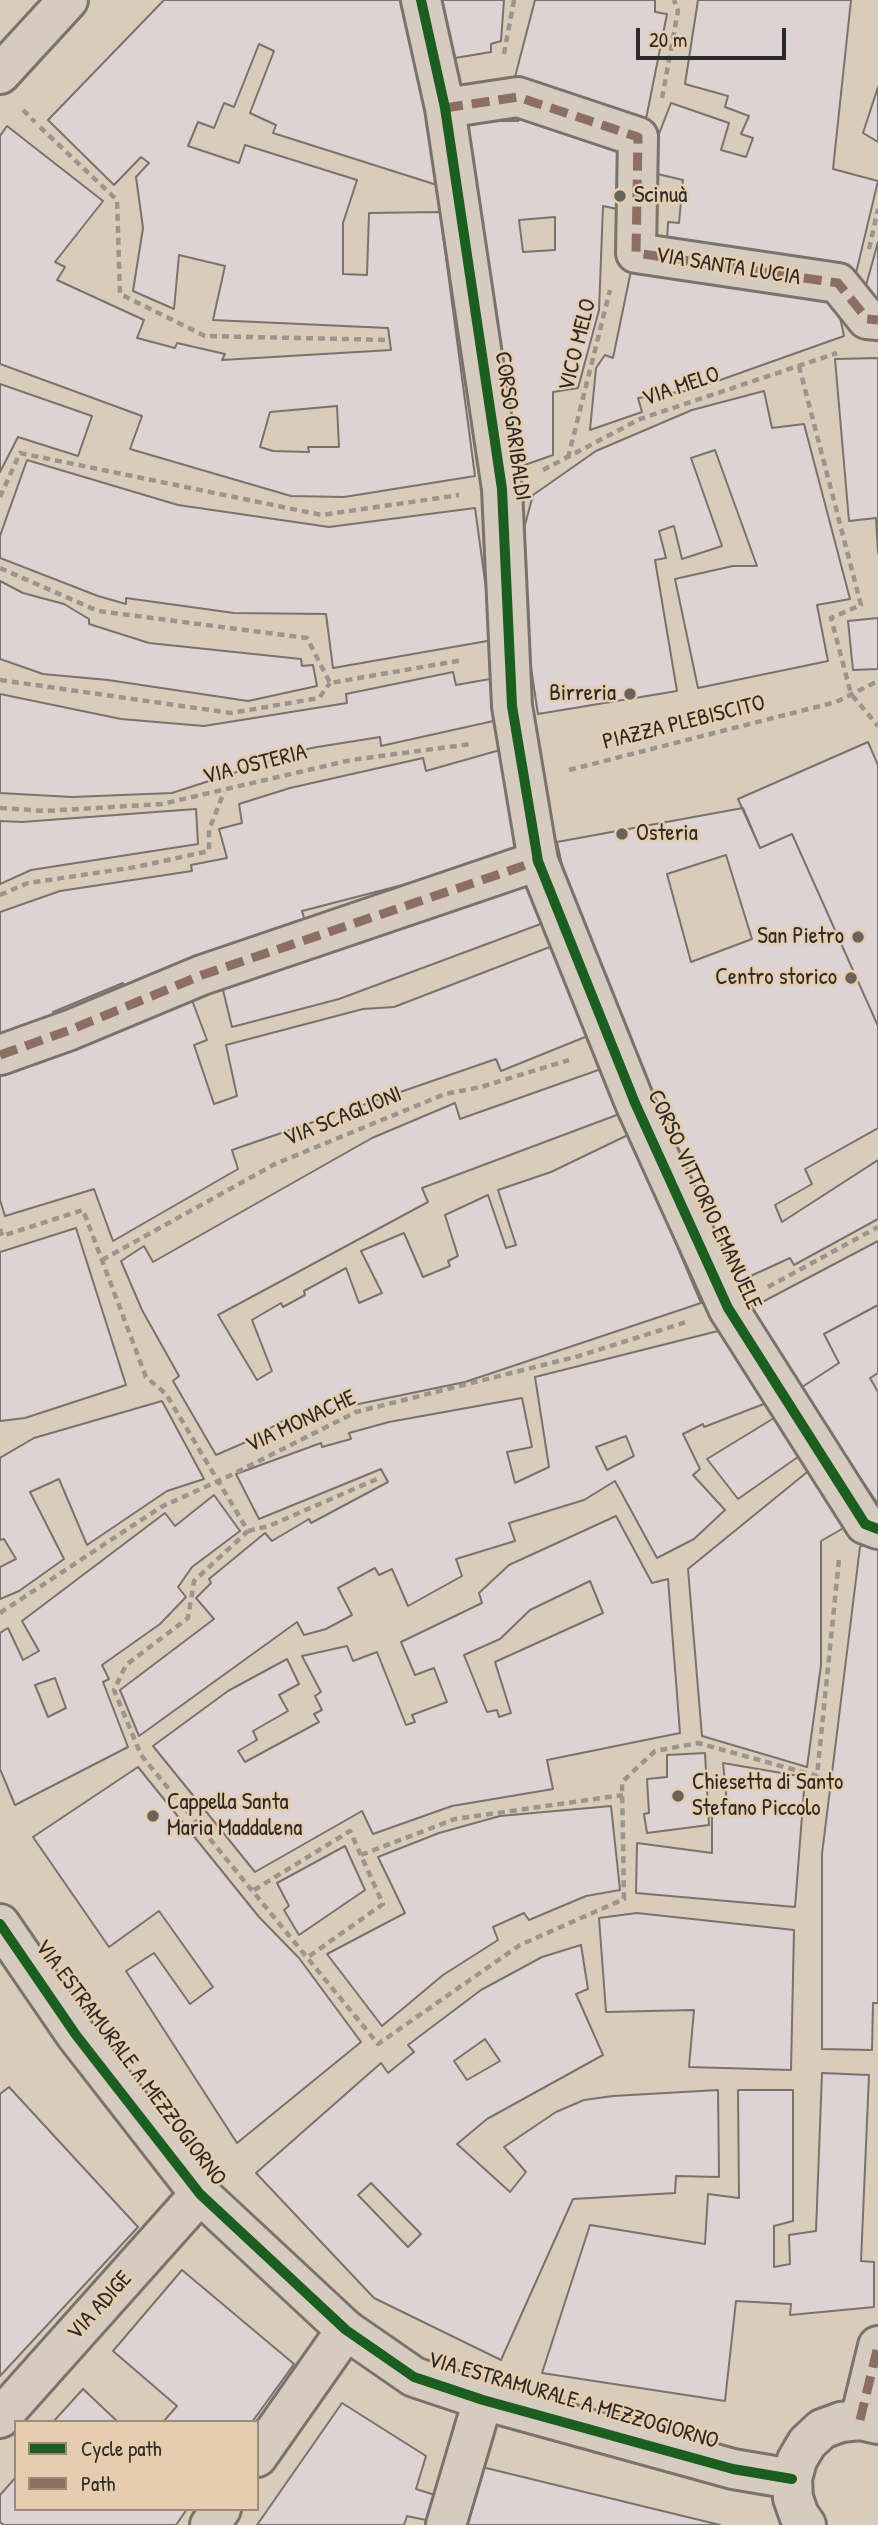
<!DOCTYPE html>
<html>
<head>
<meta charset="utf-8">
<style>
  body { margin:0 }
  #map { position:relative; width:878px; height:2525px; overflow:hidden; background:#d9ccbb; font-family:"Patrick Hand",sans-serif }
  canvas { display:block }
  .legend { position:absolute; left:14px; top:2420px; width:245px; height:91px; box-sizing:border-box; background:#e6cdae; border:2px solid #9b8c7a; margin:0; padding:9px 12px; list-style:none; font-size:21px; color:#2b2b2b }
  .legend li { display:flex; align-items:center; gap:14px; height:35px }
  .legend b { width:35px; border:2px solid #9b8c7a }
  .scale { position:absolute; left:636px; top:28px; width:150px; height:32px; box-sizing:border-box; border:4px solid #2b2b2b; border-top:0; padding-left:9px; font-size:21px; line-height:24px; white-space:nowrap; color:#2b2b2b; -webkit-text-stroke:5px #e6cdae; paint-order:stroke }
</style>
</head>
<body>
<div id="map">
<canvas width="878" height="2525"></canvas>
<ul class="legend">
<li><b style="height:9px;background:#1b5e20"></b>Cycle path</li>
<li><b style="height:9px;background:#8d6e63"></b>Path</li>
</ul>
<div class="scale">20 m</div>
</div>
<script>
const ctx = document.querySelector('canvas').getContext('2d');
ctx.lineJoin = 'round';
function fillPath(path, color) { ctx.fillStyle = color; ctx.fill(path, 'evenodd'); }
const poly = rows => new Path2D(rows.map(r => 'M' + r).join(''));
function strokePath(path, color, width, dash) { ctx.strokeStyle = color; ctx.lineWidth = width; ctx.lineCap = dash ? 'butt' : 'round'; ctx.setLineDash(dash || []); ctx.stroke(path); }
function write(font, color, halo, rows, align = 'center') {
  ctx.font = font + ' "Patrick Hand",sans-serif'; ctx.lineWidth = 5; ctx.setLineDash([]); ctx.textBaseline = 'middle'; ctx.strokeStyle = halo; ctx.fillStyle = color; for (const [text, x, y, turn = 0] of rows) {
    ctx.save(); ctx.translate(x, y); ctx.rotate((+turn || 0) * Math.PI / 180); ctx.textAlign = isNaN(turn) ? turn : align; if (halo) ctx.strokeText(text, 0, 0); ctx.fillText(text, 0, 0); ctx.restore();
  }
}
const building = poly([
  [164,0,401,0,431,131,437,185,273,133,276,125,250,113,274,51,259,44,234,107,224,103,214,128,198,122,188,146,239,163,245,145,357,180,343,223,343,274,367,275,369,213,440,212,475,476,344,497,291,496,130,449,142,416,0,364,0,136,7,126,103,201,55,262,65,267,57,280,144,320,137,338,175,348,177,343,225,354,222,360,391,350,388,328,213,320,225,266,179,255,174,309,133,291,143,228,136,177,149,163,141,157,114,185,48,120,164,0],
  [337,406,339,447,308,447,309,452,273,451,260,447,270,412,337,406],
  [438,0,504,0,501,41,491,44,491,52,449,59,438,0],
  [535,0,655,0,655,12,667,14,646,119,515,77,535,0],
  [698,0,851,0,833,169,878,181,856,273,667,244,668,222,679,223,683,180,649,172,659,134,671,103,729,123,721,150,746,157,753,138,741,134,749,116,725,107,728,96,685,84,698,0],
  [878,87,878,142,863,133,878,87],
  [525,113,631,140,622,210,603,206,599,310,578,388,553,392,553,455,516,468,464,121,518,121,525,113],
  [555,217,555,250,523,252,519,220,555,217],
  [878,242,878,303,862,300,878,242],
  [633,261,836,298,844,336,692,390,638,398,642,412,590,430,596,368,605,355,613,358,633,261],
  [878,358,878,553,876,518,849,521,835,359,878,358],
  [0,384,92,416,78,456,18,437,0,472,0,384],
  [764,391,772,428,804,424,850,599,817,605,828,661,698,688,675,579,733,566,757,566,715,450,691,458,722,546,682,559,674,526,659,531,666,558,655,560,677,691,538,714,515,562,533,495,596,451,692,410,764,391],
  [27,460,178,505,329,527,475,508,493,640,333,668,326,614,234,613,126,598,126,604,98,596,0,558,0,536,27,460],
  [0,581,23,593,64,604,89,619,89,624,149,643,301,659,302,666,313,665,317,686,248,701,108,680,43,674,0,659,0,581],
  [878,618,878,669,853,670,848,621,878,618],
  [453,672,456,685,490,679,498,720,381,746,380,737,311,748,172,793,72,797,0,793,0,694,121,719,204,726,347,703,346,694,453,672],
  [868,742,878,765,878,1026,792,834,760,848,738,799,868,742],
  [500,750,523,847,472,867,302,911,307,928,125,989,123,983,53,1012,57,1018,0,1039,0,912,60,891,192,871,191,865,227,858,219,829,242,823,239,804,290,788,423,758,426,771,500,750],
  [743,808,760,848,792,834,878,1026,878,1128,805,1169,812,1184,775,1205,782,1222,878,1160,878,1219,794,1265,790,1258,733,1284,572,911,557,842,743,808],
  [726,855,752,939,691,962,667,874,726,855],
  [196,809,198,844,31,870,0,884,0,821,22,822,196,809],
  [528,875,546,922,339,999,232,1027,222,986,528,875],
  [555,945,590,1035,501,1071,496,1059,232,1150,238,1169,113,1241,94,1189,5,1216,0,1200,0,1072,190,995,207,1040,194,1045,214,1104,237,1096,226,1045,363,1009,394,1007,555,945],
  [604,1068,622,1113,422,1188,428,1202,218,1315,257,1380,272,1371,252,1320,281,1303,283,1307,305,1295,304,1291,346,1268,359,1303,382,1293,361,1251,404,1233,423,1277,450,1266,448,1261,458,1256,445,1215,488,1195,506,1248,516,1245,498,1190,551,1172,630,1134,701,1303,465,1382,286,1419,246,1442,216,1455,173,1381,179,1376,142,1310,121,1261,144,1246,153,1262,372,1138,455,1103,460,1119,604,1068],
  [76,1228,126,1385,25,1418,0,1421,0,1252,76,1228],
  [878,1241,878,1305,824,1334,839,1363,799,1389,751,1308,878,1241],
  [878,1305,878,1373,870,1378,878,1392,878,1504,799,1389,839,1363,824,1334,878,1305],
  [730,1328,769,1402,704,1427,703,1424,683,1434,700,1469,693,1475,725,1510,694,1539,657,1558,615,1481,584,1500,509,1523,515,1541,456,1559,462,1576,408,1606,392,1569,379,1575,375,1568,338,1588,352,1615,326,1629,304,1635,297,1622,139,1736,120,1690,214,1619,196,1598,211,1583,209,1579,265,1533,272,1541,309,1519,311,1523,388,1482,381,1469,259,1519,236,1474,321,1443,322,1447,351,1439,349,1433,389,1422,522,1398,532,1447,507,1452,515,1483,549,1467,535,1377,730,1328],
  [626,1436,634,1456,607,1470,596,1447,626,1436],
  [162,1401,204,1479,167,1491,87,1545,59,1479,30,1492,64,1559,19,1591,0,1599,0,1567,16,1559,4,1539,0,1540,0,1458,34,1438,162,1401],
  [779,1415,805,1452,738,1499,707,1459,779,1415],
  [817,1464,847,1526,821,1541,821,1665,807,1767,702,1736,688,1569,817,1464],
  [214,1495,240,1531,192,1567,178,1587,186,1597,160,1624,102,1665,109,1679,103,1682,128,1747,15,1805,0,1769,0,1633,8,1628,23,1660,39,1651,22,1621,165,1513,175,1526,214,1495],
  [55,1678,66,1708,48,1717,35,1685,55,1678],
  [616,1516,652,1583,668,1579,680,1733,547,1760,553,1789,452,1806,373,1834,362,1811,255,1872,153,1746,228,1691,287,1659,299,1684,279,1695,288,1711,253,1731,257,1740,238,1751,245,1762,319,1722,314,1714,322,1710,315,1696,321,1692,302,1656,347,1646,353,1661,377,1652,406,1725,415,1722,412,1715,447,1702,434,1668,415,1675,401,1642,482,1603,479,1593,509,1565,616,1516],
  [590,1581,603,1613,495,1662,511,1713,499,1717,497,1710,487,1712,464,1655,500,1639,530,1610,590,1581],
  [870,1540,878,1541,878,2003,873,2003,872,2050,822,2049,822,1854,860,1547,870,1540],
  [705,1753,709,1825,647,1833,644,1814,649,1813,647,1779,667,1777,667,1755,705,1753],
  [723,1763,805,1777,795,1907,636,1893,637,1843,712,1853,712,1814,728,1814,723,1763],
  [138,1767,259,1917,299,1958,361,2042,237,2143,126,1971,154,1953,190,2004,213,1987,159,1911,109,1947,33,1837,138,1767],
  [611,1806,620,1890,586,1896,529,1920,524,1913,493,1927,498,1940,443,1975,382,2026,327,1954,405,1913,378,1857,439,1833,500,1816,611,1806],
  [345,1846,365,1890,299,1935,284,1910,289,1906,277,1883,345,1846],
  [637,1913,794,1930,791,2070,689,2067,694,2010,606,2012,599,1918,637,1913],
  [581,1945,588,1989,576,1994,603,2055,487,2119,457,2144,510,2192,526,2172,504,2147,556,2112,584,2100,613,2096,718,2090,719,2177,676,2176,675,2193,573,2199,501,2360,374,2298,256,2173,381,2063,388,2073,414,2052,408,2045,481,1990,542,1957,581,1945],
  [485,2039,500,2061,467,2080,454,2061,485,2039],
  [371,2183,421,2234,408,2247,358,2195,371,2183],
  [822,2073,869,2075,861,2261,874,2262,874,2307,790,2315,791,2304,736,2301,725,2401,542,2373,590,2225,705,2244,708,2194,739,2198,738,2090,793,2090,793,2221,774,2226,774,2267,790,2264,789,2235,816,2231,822,2073],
  [9,2087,138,2227,0,2376,0,2094,9,2087],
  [182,2270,294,2364,252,2422,163,2422,177,2406,113,2351,182,2270],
  [83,2389,118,2422,53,2422,83,2389],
  [342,2403,426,2456,416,2489,441,2497,435,2522,407,2516,404,2525,257,2525,342,2403],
  [482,2467,720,2525,466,2525,482,2467],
  [16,2477,16,2509,187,2509,176,2525,4,2525,0,2522,0,2495,16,2477]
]);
const path = poly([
  [504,54,514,0],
  [662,98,678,11,674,0],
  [23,110,35,122],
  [40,127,117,200,120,294,205,336,390,340],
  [869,249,878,209],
  [799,366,861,605,831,618,851,694,878,726],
  [568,458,610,290],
  [543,470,640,419,837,353],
  [0,497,20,453,322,515,459,495],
  [0,568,98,611,307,638,330,683,463,660],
  [0,680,231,713,319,698,330,683],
  [569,770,836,702,878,681],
  [0,808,45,811,162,804,351,760,471,744],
  [0,895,28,883,136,867,209,851,209,830,224,792],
  [0,1229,2,1236,83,1210,146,1377,166,1394,248,1531,194,1581,188,1618,126,1665,114,1690,141,1755,378,2044,520,1945,624,1899,622,1782,655,1751,698,1743,817,1776,839,1559],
  [102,1260,275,1164,445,1094,481,1087,569,1060],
  [768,1287,878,1227],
  [248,1531,269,1526,377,1479],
  [0,1613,161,1507,227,1477,356,1412,579,1356,686,1322],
  [361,1855,455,1819,623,1795],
  [254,1890,350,1831,383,1904,308,1957]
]);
const minor = poly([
  [421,0,445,108,502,489,512,706,538,861,635,1103,728,1308,865,1524,878,1529],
  [445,108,518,97,638,137,636,253,838,283,867,319,878,320],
  [0,1055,70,1030,202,975,538,861],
  [0,2418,200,2194],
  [860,2420,878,2346],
  [257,2457,346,2330],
  [210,2525,221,2509],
  [446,2525,483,2400]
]);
const tertiary = poly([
  [0,74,68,0],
  [0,1924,76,2035,200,2194,346,2330,414,2377,483,2400,733,2469,792,2479],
  [806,2525,799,2515,793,2498,792,2479,797,2460,807,2443,822,2429,841,2422,860,2420,878,2424]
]);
const quiet = poly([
  [445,108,518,97,638,137,636,253,838,283,867,319,878,320],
  [0,1055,70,1030,202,975,538,861],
  [860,2420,878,2346]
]);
const cycleway = poly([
  [421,0,445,108,502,489,512,706,538,861,635,1103,728,1308,865,1524,878,1529],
  [0,1924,76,2035,200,2194,346,2330,414,2377,483,2400,733,2469,792,2479]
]);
const markers = [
  [620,196,7,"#68635d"],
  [630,694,7,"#68635d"],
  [622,834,7,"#68635d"],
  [858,937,7,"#68635d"],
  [851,978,7,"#68635d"],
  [678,1796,7,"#68635d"],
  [153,1816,7,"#68635d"]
];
const poiNames = [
  ["Scinuà",634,196],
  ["Birreria",616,694,"right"],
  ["Osteria",636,834],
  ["San Pietro",844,937,"right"],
  ["Centro storico",837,978,"right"],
  ["Chiesetta di Santo",692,1783],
  ["Stefano Piccolo",692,1809],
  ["Cappella Santa",167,1803],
  ["Maria Maddalena",167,1829]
];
const streetNames = [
  ["VIA SANTA LUCIA",728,267,9],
  ["VICO MELO",578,345,-76],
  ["VIA MELO",681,387,-19],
  ["CORSO GARIBALDI",512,426,82],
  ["PIAZZA PLEBISCITO",684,723,-14],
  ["VIA OSTERIA",255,765,-14],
  ["VIA SCAGLIONI",343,1117,-22],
  ["CORSO VITTORIO EMANUELE",704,1200,65],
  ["VIA MONACHE",301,1422,-25],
  ["VIA ESTRAMURALE A MEZZOGIORNO",130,2063,53],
  ["VIA ADIGE",100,2306,-48],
  ["VIA ESTRAMURALE A MEZZOGIORNO",573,2401,16]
];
fillPath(building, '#ddd3d4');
strokePath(building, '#79736c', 2);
strokePath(minor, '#79736c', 44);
strokePath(tertiary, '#79736c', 44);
strokePath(path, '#9b958d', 4.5, [7, 5]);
strokePath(minor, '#d5cbbf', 38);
strokePath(tertiary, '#d5cbbf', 38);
strokePath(quiet, '#8d6e63', 9, [18, 9]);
strokePath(cycleway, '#1b5e20', 10);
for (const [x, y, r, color] of markers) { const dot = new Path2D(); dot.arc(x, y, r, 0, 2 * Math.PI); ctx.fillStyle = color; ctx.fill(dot); strokePath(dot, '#e6cdae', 2.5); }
write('23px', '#2b2b2b', '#e6cdae', poiNames, 'left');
write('23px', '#2b2b2b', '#e6cdae', streetNames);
</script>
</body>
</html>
